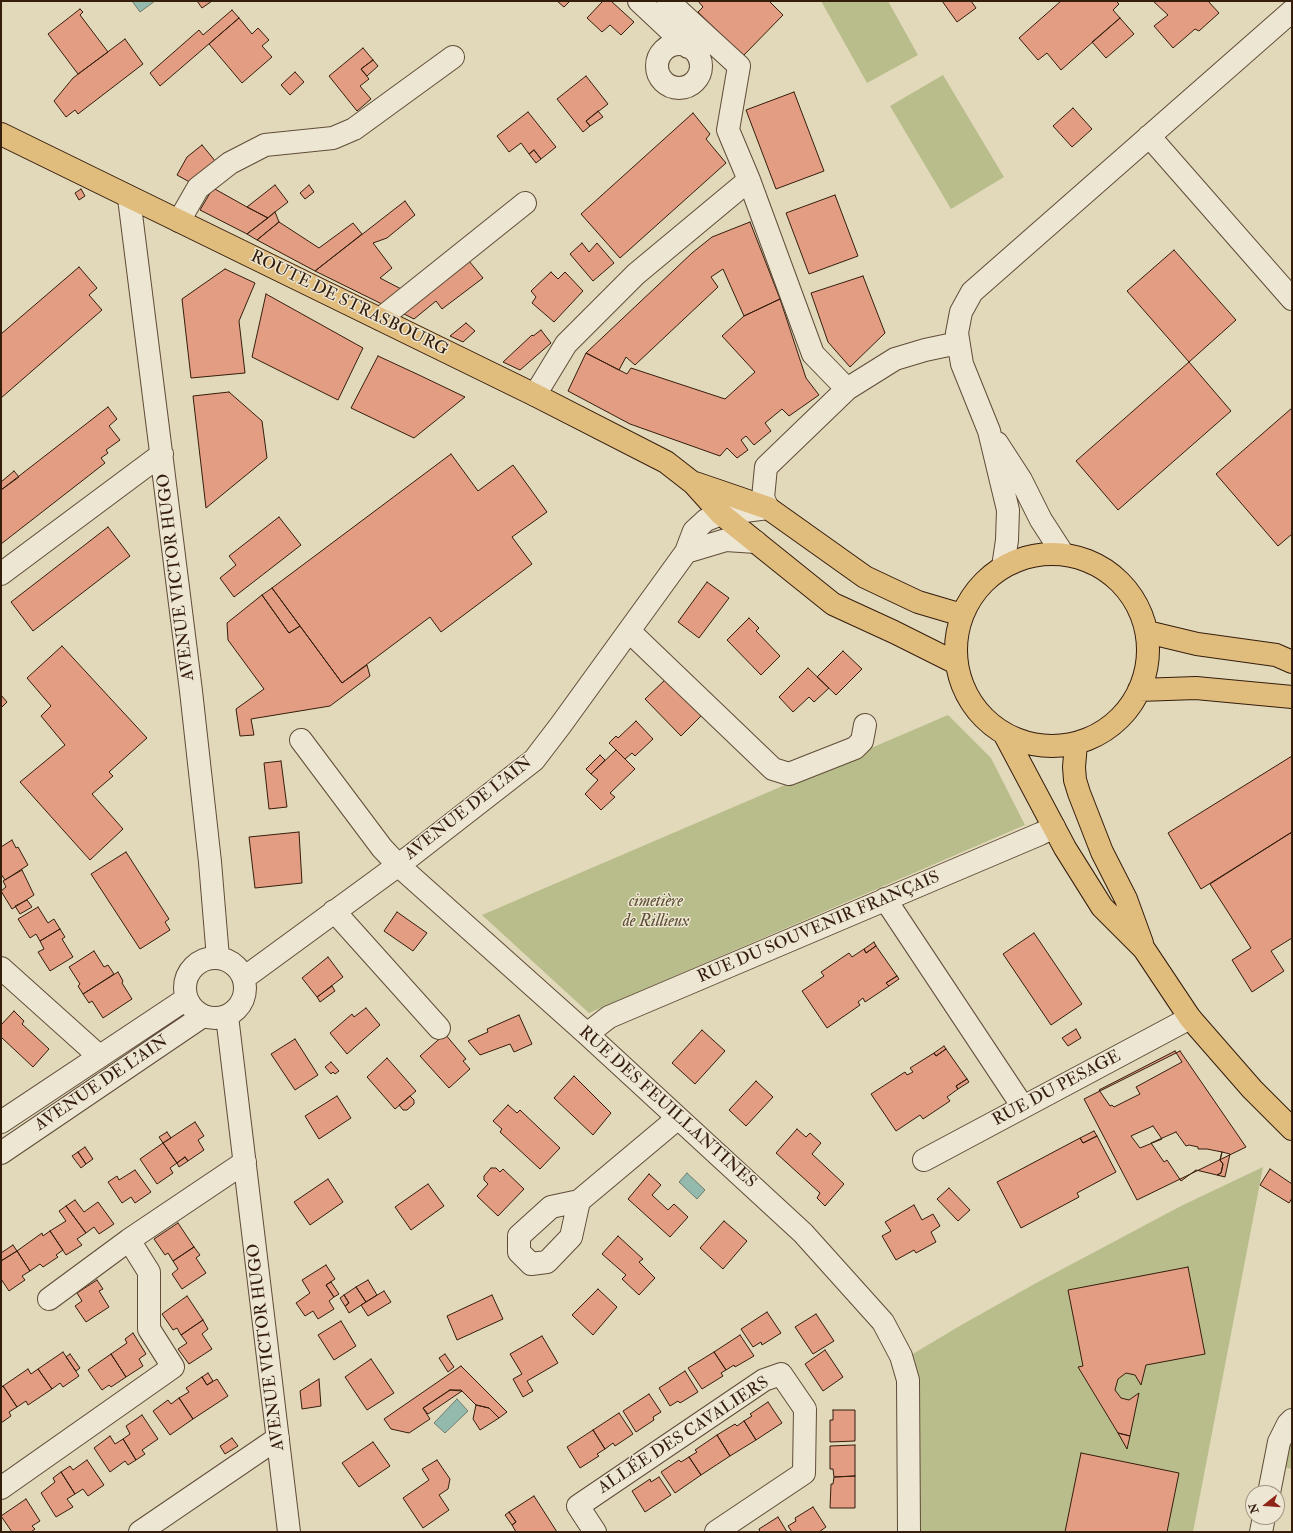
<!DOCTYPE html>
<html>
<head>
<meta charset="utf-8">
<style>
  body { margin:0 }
  #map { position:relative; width:1293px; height:1533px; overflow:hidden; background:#e1d9ba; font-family:"IM FELL Double Pica",serif }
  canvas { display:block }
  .frame { position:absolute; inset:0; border:2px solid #351d0c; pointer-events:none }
  .north { position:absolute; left:1245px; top:1485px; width:40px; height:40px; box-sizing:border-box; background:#ece6d2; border:1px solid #a39683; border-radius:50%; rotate:253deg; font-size:11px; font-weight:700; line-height:16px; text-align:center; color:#351d0c }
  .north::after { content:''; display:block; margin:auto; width:14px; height:18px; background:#8f2418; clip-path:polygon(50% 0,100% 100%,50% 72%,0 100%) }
</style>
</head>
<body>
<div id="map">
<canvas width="1293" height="1533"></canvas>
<div class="frame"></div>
<div class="north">N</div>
</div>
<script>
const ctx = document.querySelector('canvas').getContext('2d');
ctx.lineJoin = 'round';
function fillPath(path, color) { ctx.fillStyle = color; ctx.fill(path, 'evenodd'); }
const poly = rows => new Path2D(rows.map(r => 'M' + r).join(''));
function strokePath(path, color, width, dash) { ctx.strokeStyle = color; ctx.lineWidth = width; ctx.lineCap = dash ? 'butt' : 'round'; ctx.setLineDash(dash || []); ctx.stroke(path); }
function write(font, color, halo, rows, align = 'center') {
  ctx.font = font + ' "IM FELL Double Pica",serif'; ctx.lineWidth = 3; ctx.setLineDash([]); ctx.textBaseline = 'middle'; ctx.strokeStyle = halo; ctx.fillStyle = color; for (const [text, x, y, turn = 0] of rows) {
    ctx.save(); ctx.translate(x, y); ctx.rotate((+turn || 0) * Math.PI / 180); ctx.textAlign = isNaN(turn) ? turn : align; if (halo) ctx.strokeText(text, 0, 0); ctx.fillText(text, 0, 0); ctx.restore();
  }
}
const green = poly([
  [821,1,888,1,918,55,867,83],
  [943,75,1004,177,951,209,890,106],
  [948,715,991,758,1025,825,589,1013,482,915],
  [1263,1167,1193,1532,920,1532,919,1394,911,1355,963,1324,1038,1282,1181,1206],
  [1292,1440,1292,1469,1283,1467]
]);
const water = poly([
  [132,1,155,1,140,12,132,1],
  [687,1173,705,1190,697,1199,679,1182,687,1173],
  [457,1399,468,1411,445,1433,434,1423,457,1399]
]);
const building = poly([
  [197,1,212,1,202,8,197,1],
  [557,1,570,1,564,7,557,1],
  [603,1,611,1,634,22,621,35,610,25,602,32,587,18,603,1],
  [698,1,769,1,783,15,743,56,698,12,703,7,698,1],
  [942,1,971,1,976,8,957,22,942,1],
  [1061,1,1116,1,1119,4,1113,10,1120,18,1061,70,1047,53,1038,60,1019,38,1061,1],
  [1153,1,1208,1,1219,13,1199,31,1195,29,1173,48,1154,26,1168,15,1153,1],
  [80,9,83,12,80,15,108,52,78,74,48,34,80,9],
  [232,10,239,18,160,86,150,73,199,30,203,35,232,10],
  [239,18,252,34,258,28,269,40,262,46,272,57,242,83,209,44,239,18],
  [1120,18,1134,34,1106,58,1092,42,1120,18],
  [125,39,143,64,78,114,75,110,66,117,54,101,73,78,125,39],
  [363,48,373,60,361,69,369,79,360,86,371,99,357,111,329,76,363,48],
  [373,60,378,66,367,76,361,69,373,60],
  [295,72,304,82,290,95,281,85,295,72],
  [586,76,608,104,586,121,590,126,583,132,557,99,586,76],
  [794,92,824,171,776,189,746,110,794,92],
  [1073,108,1092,129,1072,147,1053,126,1073,108],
  [598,111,603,117,590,126,586,121,598,111],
  [528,112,556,147,541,159,534,150,529,154,521,143,509,152,497,136,528,112],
  [693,113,710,134,706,139,726,163,620,258,581,214,693,113],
  [202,145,216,162,195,185,177,175,187,157,202,145],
  [534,150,541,159,536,163,529,154,534,150],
  [275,185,288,202,275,212,268,218,247,207,275,185],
  [309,185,314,192,305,199,300,193,309,185],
  [213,188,247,207,268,218,247,234,200,210,213,188],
  [81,189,85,196,79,200,75,193,81,189],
  [835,195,858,256,809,274,786,213,835,195],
  [405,201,415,215,387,238,373,243,392,268,380,278,405,291,386,306,315,271,405,201],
  [275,212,279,222,257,240,247,234,275,212],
  [279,222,319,248,353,223,362,234,315,271,257,240,279,222],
  [750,222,780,299,744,316,723,269,711,277,718,287,635,365,626,357,619,370,586,353,692,253,712,237,750,222],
  [582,243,589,252,597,243,614,263,593,281,570,254,582,243],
  [1174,250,1236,320,1189,362,1127,291,1174,250],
  [469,261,483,278,442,309,436,301,414,319,402,313,469,261],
  [79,267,97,288,89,295,102,310,1,398,1,334,79,267],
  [225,269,255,283,239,321,245,373,191,378,182,299,225,269],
  [551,272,558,279,565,272,583,291,554,322,532,303,536,297,531,291,551,272],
  [863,276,885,333,850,367,828,342,811,293,863,276],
  [266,294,363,348,338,400,252,357,266,294],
  [780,299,806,378,819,395,789,416,782,409,765,423,771,431,754,445,746,436,741,440,748,450,737,458,727,448,720,456,630,424,568,391,586,353,627,374,631,368,725,399,755,372,722,336,744,316,780,299],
  [466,323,475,331,463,342,450,336,466,323],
  [541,330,551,343,520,370,503,362,532,335,533,336,541,330],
  [378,356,419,375,465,397,414,438,351,408,378,356],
  [1189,362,1231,411,1118,510,1076,461,1189,362],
  [229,392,262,421,267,458,206,508,193,396,229,392],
  [108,407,117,419,109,426,120,440,106,450,108,453,101,458,105,463,1,544,1,490,108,407],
  [1292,408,1292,534,1278,546,1216,474,1292,408],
  [451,454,478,491,513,465,547,512,512,537,532,564,441,632,430,617,342,683,272,588,451,454],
  [14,471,19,477,1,490,1,482,14,471],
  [279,517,301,545,234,597,220,578,236,565,229,556,279,517],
  [108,527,130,556,33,631,11,602,108,527],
  [707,582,729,598,699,638,678,622,707,582],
  [272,588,300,626,289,633,262,595,272,588],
  [262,595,289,633,300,626,342,683,367,665,370,676,330,706,251,719,254,735,240,736,236,709,264,689,228,640,227,623,262,595],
  [749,618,759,628,756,631,780,656,761,675,727,640,749,618],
  [62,646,147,738,109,772,113,776,92,794,123,829,90,860,20,782,65,745,41,716,51,706,27,678,62,646],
  [843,651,862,669,836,695,817,677,843,651],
  [808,668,829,688,814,702,809,697,793,712,779,697,808,668],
  [666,679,701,716,681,736,645,699,666,679],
  [1,695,7,702,1,708,1,695],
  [636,721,653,739,635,756,632,753,625,759,609,743,616,736,618,738,636,721],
  [616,750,635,769,610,793,615,797,601,810,585,794,598,780,591,774,616,750],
  [600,755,605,760,591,774,586,769,600,755],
  [1292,756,1292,832,1201,889,1168,833,1292,756],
  [281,761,287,807,269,809,264,763,281,761],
  [299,832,302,883,255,888,249,837,299,832],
  [1292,832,1292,938,1271,951,1284,971,1252,992,1232,960,1251,948,1210,884,1292,832],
  [12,840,16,848,18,847,28,865,5,880,1,874,1,847,12,840],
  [126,852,169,919,165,922,170,930,140,949,91,874,126,852],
  [22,870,34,895,12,909,1,891,6,887,3,881,22,870],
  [27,900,32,907,20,914,15,906,27,900],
  [38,907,48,923,54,919,60,929,40,941,36,934,30,938,18,919,38,907],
  [397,912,427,933,413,951,384,931,397,912],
  [60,929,65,937,62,939,73,957,50,971,38,952,44,949,40,941,60,929],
  [1034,933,1082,1004,1051,1025,1003,954,1034,933],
  [874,942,876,946,866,953,864,949,874,942],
  [876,946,897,976,886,983,889,986,865,1002,863,998,858,1002,860,1005,827,1028,802,991,824,976,821,972,849,953,852,957,864,949,866,953,876,946],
  [94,951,104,967,108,965,114,974,83,994,78,986,80,984,69,967,94,951],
  [328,957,343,977,317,997,302,978,328,957],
  [118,972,123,981,122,983,132,999,103,1018,92,1001,89,1003,83,994,118,972],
  [897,976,899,979,889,986,886,983,897,976],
  [332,986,335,991,320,1002,317,997,332,986],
  [366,1008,380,1025,347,1054,330,1033,352,1014,354,1017,366,1008],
  [14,1011,24,1021,22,1024,49,1049,33,1067,1,1037,1,1025,14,1011],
  [519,1015,532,1044,514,1052,510,1044,480,1055,468,1041,488,1032,487,1029,519,1015],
  [1076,1029,1081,1038,1068,1046,1062,1038,1076,1029],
  [702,1030,725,1051,695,1084,672,1063,702,1030],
  [445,1034,466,1059,463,1061,470,1069,449,1088,420,1056,445,1034],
  [295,1039,318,1075,295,1090,271,1054,295,1039],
  [944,1046,946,1049,936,1056,934,1053,944,1046],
  [946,1049,967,1079,956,1086,958,1089,947,1097,950,1101,923,1119,920,1115,896,1131,871,1094,905,1072,907,1075,913,1072,910,1068,934,1053,936,1056,946,1049],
  [1175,1051,1182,1062,1136,1087,1140,1094,1114,1107,1112,1105,1110,1106,1099,1090,1175,1051],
  [1180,1051,1246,1147,1137,1200,1084,1099,1180,1051],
  [387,1058,416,1091,395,1109,367,1077,387,1058],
  [331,1062,339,1071,335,1074,333,1072,331,1074,325,1067,331,1062],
  [574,1076,611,1113,593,1135,554,1098,574,1076],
  [967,1079,969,1082,958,1089,956,1086,967,1079],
  [756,1081,773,1097,746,1126,729,1110,756,1081],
  [337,1096,351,1118,319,1139,305,1116,337,1096],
  [410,1096,414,1100,414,1104,407,1110,403,1110,399,1105,410,1096],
  [508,1105,517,1113,520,1110,560,1148,540,1169,500,1132,502,1129,493,1121,508,1105],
  [195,1122,204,1136,198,1140,204,1150,188,1161,185,1157,177,1163,163,1143,195,1122],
  [1153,1126,1162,1139,1140,1148,1131,1136,1153,1126],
  [797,1129,806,1137,810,1133,821,1143,812,1154,844,1184,825,1206,817,1198,820,1193,776,1153,797,1129],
  [1094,1131,1097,1136,1083,1143,1080,1138,1094,1131],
  [167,1132,171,1138,163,1143,159,1137,167,1132],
  [1176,1132,1186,1146,1189,1145,1198,1147,1198,1149,1207,1149,1222,1152,1220,1160,1223,1164,1221,1173,1217,1175,1196,1170,1181,1181,1167,1160,1164,1162,1151,1143,1176,1132],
  [1097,1136,1116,1172,1077,1193,1079,1197,1021,1228,997,1182,1080,1138,1083,1143,1097,1136],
  [163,1143,177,1163,170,1168,173,1173,157,1184,140,1159,163,1143],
  [85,1147,93,1159,86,1164,78,1152,85,1147],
  [78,1152,86,1164,81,1168,72,1156,78,1152],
  [1222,1152,1230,1154,1225,1177,1217,1175,1221,1173,1223,1164,1220,1160,1222,1152],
  [185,1157,188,1161,179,1167,177,1163,185,1157],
  [491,1168,496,1168,500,1172,503,1169,524,1189,498,1216,477,1196,488,1184,484,1180,484,1176,491,1168],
  [1270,1169,1292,1184,1292,1198,1289,1203,1260,1185,1270,1169],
  [135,1170,151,1192,135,1203,131,1197,122,1203,108,1182,117,1176,119,1180,135,1170],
  [649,1174,661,1185,652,1195,668,1210,674,1204,688,1217,670,1237,628,1199,649,1174],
  [328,1179,343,1202,310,1225,294,1202,328,1179],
  [428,1184,444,1206,411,1230,395,1207,428,1184],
  [949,1188,970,1210,958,1221,937,1199,949,1188],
  [75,1200,84,1212,98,1202,114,1224,99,1234,94,1227,86,1233,66,1206,75,1200],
  [914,1205,922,1220,933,1214,940,1226,931,1232,936,1242,916,1253,914,1250,896,1260,882,1236,891,1231,885,1222,914,1205],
  [66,1206,86,1233,77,1239,82,1245,66,1255,50,1231,66,1221,59,1211,66,1206],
  [724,1221,747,1241,723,1269,700,1248,724,1221],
  [178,1223,194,1247,173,1261,168,1253,165,1255,154,1239,178,1223],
  [50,1231,63,1250,56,1255,58,1257,43,1267,40,1264,30,1271,17,1251,42,1233,43,1236,50,1231],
  [618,1236,643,1259,639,1262,655,1278,639,1295,622,1279,626,1275,602,1254,618,1236],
  [13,1245,17,1251,1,1261,1,1253,13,1245],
  [194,1247,200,1255,196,1258,206,1273,182,1289,172,1274,178,1269,173,1261,194,1247],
  [17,1251,30,1271,22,1276,25,1280,9,1291,1,1279,1,1261,17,1251],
  [326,1265,335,1279,326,1285,334,1297,329,1301,334,1309,318,1319,313,1311,305,1316,296,1303,310,1293,302,1280,326,1265],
  [1188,1267,1205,1354,1146,1365,1141,1385,1135,1375,1126,1373,1118,1379,1115,1390,1121,1398,1129,1400,1139,1393,1130,1436,1118,1433,1078,1367,1083,1366,1068,1290,1188,1267],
  [97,1280,103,1289,99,1291,109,1307,86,1322,75,1306,82,1301,77,1293,97,1280],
  [368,1280,377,1295,366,1302,356,1287,368,1280],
  [331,1282,339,1294,334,1297,326,1285,331,1282],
  [356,1287,366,1302,349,1313,345,1306,349,1303,344,1295,356,1287],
  [598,1289,617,1307,593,1335,572,1315,598,1289],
  [384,1291,391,1302,368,1316,361,1305,384,1291],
  [344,1295,349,1303,345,1306,340,1298,344,1295],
  [492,1295,503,1319,457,1340,447,1316,492,1295],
  [187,1296,203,1320,181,1335,177,1328,173,1330,162,1314,187,1296],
  [767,1312,781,1333,762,1345,761,1342,753,1347,741,1329,767,1312],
  [816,1314,834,1341,813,1354,795,1327,816,1314],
  [203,1320,208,1329,202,1334,212,1349,189,1364,178,1349,187,1343,181,1335,203,1320],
  [341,1321,356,1346,334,1360,318,1335,341,1321],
  [133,1333,146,1354,139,1359,143,1366,126,1377,111,1354,127,1343,125,1339,133,1333],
  [740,1335,754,1356,735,1367,734,1365,726,1370,714,1352,740,1335],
  [542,1336,558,1363,527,1381,533,1391,523,1397,513,1379,522,1374,510,1354,542,1336],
  [825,1350,843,1377,823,1391,805,1364,825,1350],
  [63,1352,79,1376,63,1387,60,1383,52,1389,38,1369,63,1352],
  [714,1352,726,1370,721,1373,723,1376,702,1389,688,1368,714,1352],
  [70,1354,80,1368,76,1371,66,1357,70,1354],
  [111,1354,126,1377,111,1387,109,1385,102,1390,88,1370,111,1354],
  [445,1354,454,1367,448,1372,439,1358,445,1354],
  [371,1359,394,1393,367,1410,345,1377,371,1359],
  [461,1366,507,1412,499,1418,489,1408,476,1405,461,1390,450,1390,423,1408,430,1419,409,1433,391,1429,384,1419,461,1366],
  [28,1369,31,1374,38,1369,52,1389,28,1405,26,1401,17,1407,3,1386,28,1369],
  [685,1371,698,1392,680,1403,678,1401,670,1406,659,1388,685,1371],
  [208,1373,213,1381,207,1385,202,1377,208,1373],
  [202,1377,207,1385,217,1379,228,1396,193,1419,179,1398,189,1392,186,1388,202,1377],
  [319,1379,321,1406,302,1409,300,1391,319,1379],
  [3,1386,17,1407,9,1412,11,1416,1,1423,1,1388,3,1386],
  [450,1390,462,1391,428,1414,423,1408,450,1390],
  [649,1394,661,1412,653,1417,654,1420,636,1432,623,1411,649,1394],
  [179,1398,193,1419,170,1435,153,1411,168,1400,171,1404,179,1398],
  [768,1402,782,1423,756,1440,744,1421,752,1416,750,1414,768,1402],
  [476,1405,489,1408,499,1418,480,1430,473,1419,476,1405],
  [833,1410,855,1410,855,1441,830,1442,830,1420,833,1420,833,1410],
  [619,1413,633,1434,615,1446,613,1443,605,1449,593,1430,619,1413],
  [142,1415,158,1439,142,1450,145,1454,136,1460,123,1439,130,1434,126,1426,142,1415],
  [744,1421,756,1440,730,1456,717,1435,735,1424,737,1426,744,1421],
  [593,1430,605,1449,597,1454,599,1456,580,1468,567,1447,593,1430],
  [1118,1433,1130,1436,1127,1449,1118,1433],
  [717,1435,730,1456,701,1475,689,1457,697,1452,695,1450,717,1435],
  [110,1436,115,1444,123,1439,136,1460,128,1465,125,1461,110,1472,94,1448,110,1436],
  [232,1438,238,1446,225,1454,220,1446,232,1438],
  [373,1442,390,1466,359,1487,342,1463,373,1442],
  [855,1445,855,1476,834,1477,833,1469,830,1469,830,1446,855,1445],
  [1081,1453,1179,1473,1167,1532,1065,1532,1081,1453],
  [689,1457,701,1475,675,1493,661,1472,679,1460,681,1462,689,1457],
  [87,1460,104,1485,88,1496,83,1489,75,1494,61,1472,70,1466,73,1470,87,1460],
  [437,1460,450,1479,448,1489,439,1495,449,1510,423,1528,403,1498,429,1480,422,1469,437,1460],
  [61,1472,75,1494,67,1499,73,1507,56,1517,41,1493,55,1482,53,1478,61,1472],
  [855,1476,855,1508,830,1508,831,1484,833,1484,834,1477,855,1476],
  [659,1477,671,1495,645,1512,632,1491,650,1479,651,1482,659,1477],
  [534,1496,557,1532,516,1532,512,1525,516,1522,509,1512,534,1496],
  [26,1499,40,1521,32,1526,35,1529,31,1532,12,1532,1,1516,26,1499],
  [813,1507,826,1527,819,1532,792,1532,788,1526,796,1521,795,1518,813,1507],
  [509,1512,516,1522,512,1525,505,1515,509,1512],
  [778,1517,787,1532,760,1532,759,1529,778,1517]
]);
const minor = poly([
  [639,1,688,47],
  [668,1,739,66,728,130,749,180,813,354,847,389],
  '657 66a22 22 0 1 1 44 0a22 22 0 1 1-44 0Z',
  [1149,136,1292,299],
  [129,198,191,691,210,862,218,958],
  [179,221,198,188,230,163,265,145,333,138,354,129,453,57],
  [380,319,525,203],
  [535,395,566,344,636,274,749,180],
  [997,443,1021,480,1041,520,1063,554],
  [686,552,726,540,756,542],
  [1003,567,1007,540,1008,510,989,431,962,364,957,333,961,312,972,292,1292,11],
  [1,574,162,454],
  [629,631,773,769,789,774,855,748,862,741,865,725],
  [301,740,382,848,398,865,587,1034,803,1233,883,1322,901,1356,908,1380,909,1532],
  [885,899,1023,1107],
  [334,911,439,1028],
  '185 988a30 30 0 1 1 60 0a30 30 0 1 1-60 0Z',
  [1,968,99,1056],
  [244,978,408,858,534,760,560,726,686,552,694,531,706,520,721,514,768,508,763,498,766,467,847,389,895,359,925,350,958,343],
  [227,1016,289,1532],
  [587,1034,609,1017,1040,834,1054,827],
  [1,1122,186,999],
  [1,1153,203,1016],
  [924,1160,1190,1018],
  [579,1201,571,1237,547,1262,531,1264,519,1252,519,1236,551,1207,579,1201,678,1118],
  [49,1299,129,1240,245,1162],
  [1,1488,173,1367,149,1329,149,1272,129,1240],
  [1269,1493,1279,1442,1288,1424,1292,1420],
  [140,1532,278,1438],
  [595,1532,578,1506,764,1380,781,1374,805,1409,804,1473,716,1532],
  [1261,1532,1264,1517]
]);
const major = poly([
  [1,134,535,395,666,462,693,483,721,514,833,604,894,632,956,663],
  [695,483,768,508,865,577,918,602,962,615],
  '956 650a96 96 0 1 1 192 0a96 96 0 1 1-192 0Z',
  [1147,632,1197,644,1276,655,1292,662],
  [1139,690,1196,688,1292,697],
  [1005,735,1065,848,1102,907,1144,949,1190,1018,1252,1089,1292,1129],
  [1076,744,1074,767,1075,780,1079,793,1102,852,1126,899,1142,943]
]);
const streetNames = [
  ["ROUTE DE STRASBOURG",349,304,26],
  ["AVENUE VICTOR HUGO",177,577,-97],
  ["AVENUE DE L'AIN",469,809,-38],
  ["RUE DU SOUVENIR FRANÇAIS",819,928,-23],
  ["AVENUE DE L'AIN",102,1084,-34],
  ["RUE DU PESAGE",1057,1089,-28],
  ["RUE DES FEUILLANTINES",667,1108,42],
  ["AVENUE VICTOR HUGO",267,1347,-97],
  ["ALLÉE DES CAVALIERS",684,1436,-33]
];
const parkNames = [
  ["cimetière",656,902],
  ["de Rillieux",656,922]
];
fillPath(green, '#b9bd8b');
fillPath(water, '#94baae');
strokePath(water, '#6e7b6d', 1);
fillPath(building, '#e39d83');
strokePath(building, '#351d0c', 1);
strokePath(minor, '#604c38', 24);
strokePath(major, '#351d0c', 24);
strokePath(minor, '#ece6d2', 22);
strokePath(major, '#e0bc7d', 22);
write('17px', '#351d0c', '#ece6d2', streetNames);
write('italic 17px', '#5d4d32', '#ece6d2', parkNames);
</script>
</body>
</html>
